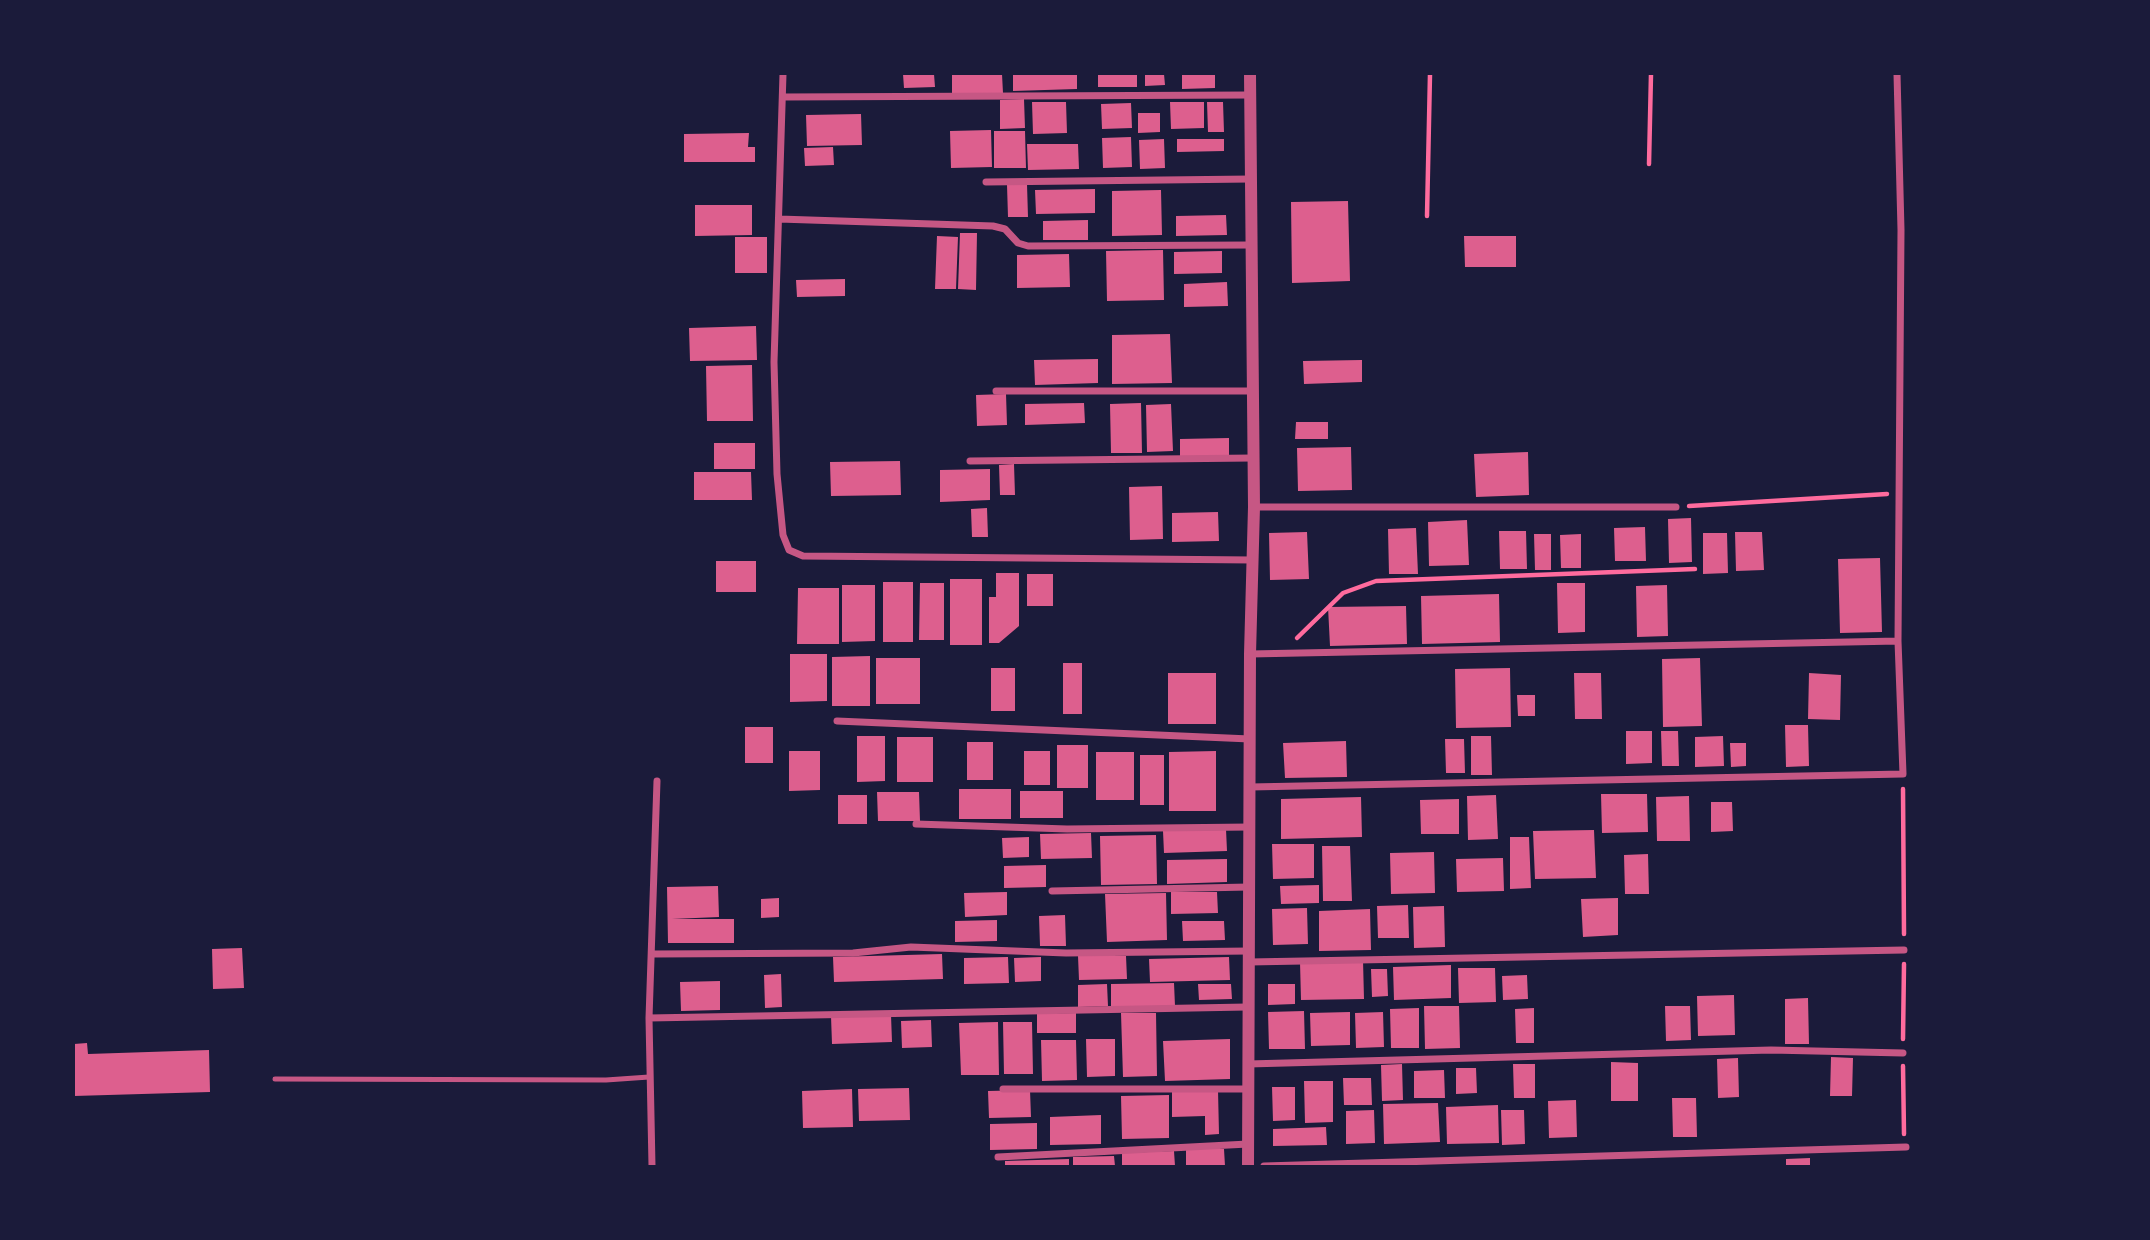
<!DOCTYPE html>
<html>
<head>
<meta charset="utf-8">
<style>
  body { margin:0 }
  #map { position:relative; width:2150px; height:1240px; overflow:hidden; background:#1b1b3a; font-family:"Work Sans",sans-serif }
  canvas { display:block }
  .frame { position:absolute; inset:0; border:75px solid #1b1b3a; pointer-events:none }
</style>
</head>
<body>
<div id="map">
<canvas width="2150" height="1240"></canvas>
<div class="frame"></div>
</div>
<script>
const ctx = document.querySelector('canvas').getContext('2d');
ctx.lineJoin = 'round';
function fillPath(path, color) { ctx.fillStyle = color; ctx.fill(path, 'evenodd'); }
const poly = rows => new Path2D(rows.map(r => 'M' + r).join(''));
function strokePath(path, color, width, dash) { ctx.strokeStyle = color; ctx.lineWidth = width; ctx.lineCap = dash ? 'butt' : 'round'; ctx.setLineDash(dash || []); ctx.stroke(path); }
const building = poly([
  [903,74,934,74,935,87,904,88],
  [952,74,1002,74,1003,93,952,94],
  [1013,74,1077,74,1077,89,1013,91],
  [1098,74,1137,74,1137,87,1098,87],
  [1145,74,1164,74,1165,85,1145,86],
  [1182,74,1215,74,1215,88,1182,89],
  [1024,99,1025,128,1000,129,1000,100],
  [1032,102,1066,102,1067,133,1033,134],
  [1170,102,1204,102,1204,128,1171,129],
  [1207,102,1223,102,1224,132,1208,132],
  [1131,103,1132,128,1102,129,1101,104],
  [1138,113,1160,113,1160,132,1138,133],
  [861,114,862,145,807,146,806,115],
  [991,130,992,167,951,168,950,131],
  [994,131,1025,131,1026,168,994,168],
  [749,133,748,147,755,147,755,162,684,162,684,134],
  [1131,137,1132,167,1103,168,1102,138],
  [1164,139,1165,168,1140,169,1139,140],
  [1177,139,1224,139,1224,151,1177,152],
  [1027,144,1078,144,1079,169,1028,170],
  [833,147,834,165,805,166,804,148],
  [1027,184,1028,217,1008,217,1007,185],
  [1095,189,1095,213,1036,214,1035,190],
  [1161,190,1162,235,1112,236,1112,191],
  [1348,201,1350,281,1292,283,1291,202],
  [695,205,752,205,752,235,695,236],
  [1226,215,1227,235,1176,236,1176,216],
  [1088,220,1088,240,1043,240,1043,221],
  [960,233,977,233,976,290,958,289],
  [937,236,958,237,956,289,935,289],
  [1464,236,1516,236,1516,267,1465,267],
  [735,237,767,237,767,273,735,273],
  [1163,250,1164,300,1107,301,1106,251],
  [1222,251,1222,273,1174,274,1174,252],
  [1069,254,1070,287,1017,288,1017,255],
  [845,279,845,296,797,297,796,280],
  [1227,282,1228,306,1184,307,1184,284],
  [756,326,757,360,690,361,689,328],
  [1170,334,1172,383,1112,384,1112,335],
  [1098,359,1098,383,1035,385,1034,360],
  [1362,360,1362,382,1304,384,1303,361],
  [752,365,753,421,707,421,706,366],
  [1006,394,1007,425,977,426,976,395],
  [1084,403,1085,423,1025,425,1025,404],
  [1141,403,1142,453,1111,453,1110,404],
  [1171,404,1173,451,1147,452,1146,405],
  [1296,422,1328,422,1328,439,1295,439],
  [1229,438,1229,456,1180,457,1180,439],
  [714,443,755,443,755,469,714,469],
  [1351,447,1352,490,1298,491,1297,448],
  [1528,452,1529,495,1476,497,1474,454],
  [900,461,901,495,831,496,830,462],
  [1014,464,1015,495,1000,495,999,465],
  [990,469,990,500,940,502,940,470],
  [694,472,751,472,752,500,694,500],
  [1162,486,1163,539,1130,540,1129,487],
  [987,508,988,537,972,537,971,509],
  [1218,512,1219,541,1172,542,1172,513],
  [1691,518,1692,562,1669,563,1668,519],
  [1467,520,1469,565,1429,566,1428,522],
  [1645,527,1646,561,1615,561,1614,528],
  [1416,528,1418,574,1389,574,1388,529],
  [1499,531,1526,531,1527,569,1500,569],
  [1307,532,1309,579,1270,580,1269,533],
  [1735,532,1762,532,1764,570,1736,571],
  [1703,533,1727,533,1728,573,1703,574],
  [1534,534,1551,534,1551,570,1535,570],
  [1581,534,1581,568,1561,568,1560,535],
  [1880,558,1882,632,1840,633,1838,559],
  [716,561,756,561,756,592,716,592],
  [996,573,1019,573,1019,626,999,643,989,643,989,597,996,597],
  [1027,574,1053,574,1053,606,1027,606],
  [950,579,982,579,982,645,950,645],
  [883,582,913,582,913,642,883,642],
  [920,583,944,583,944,640,919,640],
  [1557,583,1585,583,1585,632,1558,633],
  [842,585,875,585,875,641,842,642],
  [1667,585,1668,636,1637,637,1636,586],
  [798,588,839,588,839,644,797,644],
  [1499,594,1500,642,1422,644,1421,596],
  [1406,606,1407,644,1330,646,1328,607],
  [790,654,827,654,827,701,790,702],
  [870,656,870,706,832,706,832,657],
  [876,658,920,658,920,704,876,704],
  [1700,658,1702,726,1663,727,1662,659],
  [1063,663,1082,663,1082,714,1063,714],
  [991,668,1015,668,1015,711,991,711],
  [1510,668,1511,727,1456,728,1455,669],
  [1168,673,1216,673,1216,724,1168,724],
  [1574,673,1601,673,1602,719,1575,719],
  [1809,673,1841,675,1840,720,1808,719],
  [1517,695,1535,695,1535,716,1518,716],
  [1785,725,1808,725,1809,766,1786,767],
  [745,727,773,727,773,763,745,763],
  [1626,731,1652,731,1652,763,1626,764],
  [1661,731,1678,731,1679,766,1662,766],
  [857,736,885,736,885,781,857,782],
  [1471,736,1491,736,1492,775,1471,775],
  [1723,736,1724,766,1695,767,1695,737],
  [897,737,933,737,933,782,897,782],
  [1445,739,1464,739,1465,773,1446,773],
  [1346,741,1347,777,1285,778,1283,743],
  [967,742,993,742,993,780,967,780],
  [1730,743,1746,743,1746,766,1731,767],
  [1057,745,1088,745,1088,788,1057,788],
  [789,751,820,751,820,790,789,791],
  [1024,751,1050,751,1050,785,1024,785],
  [1216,751,1216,811,1169,811,1169,752],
  [1096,752,1134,752,1134,800,1096,800],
  [1140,755,1164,755,1164,805,1140,805],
  [959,789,1011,789,1011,819,959,819],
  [1020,791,1063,791,1063,818,1020,818],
  [877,792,919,792,920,821,878,821],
  [1601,794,1647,794,1648,832,1602,833],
  [838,795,867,795,867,824,838,824],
  [1496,795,1498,839,1468,840,1467,796],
  [1689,796,1690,841,1657,841,1656,797],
  [1361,797,1362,837,1281,839,1281,799],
  [1459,799,1459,834,1421,834,1420,800],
  [1711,802,1732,802,1733,831,1711,832],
  [1226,829,1227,851,1164,853,1163,831],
  [1594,830,1596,878,1535,879,1533,831],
  [1091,833,1092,858,1041,859,1040,834],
  [1156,835,1157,884,1101,885,1100,836],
  [1029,837,1029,857,1003,858,1002,838],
  [1510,837,1529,837,1531,888,1510,889],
  [1272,844,1314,844,1314,878,1273,879],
  [1322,846,1350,846,1352,901,1323,901],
  [1434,852,1435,893,1391,894,1390,853],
  [1648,854,1649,894,1625,894,1624,855],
  [1503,858,1504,891,1457,892,1456,859],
  [1227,859,1227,882,1167,884,1167,860],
  [1046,865,1046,887,1004,888,1004,866],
  [1319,885,1319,903,1281,904,1280,886],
  [718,886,719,917,672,919,734,919,734,943,668,943,667,887],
  [1007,892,1007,915,965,917,964,893],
  [1171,892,1217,892,1218,913,1171,914],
  [1166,893,1167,940,1107,942,1105,894],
  [779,898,779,917,761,918,761,899],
  [1618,898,1618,935,1583,937,1581,899],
  [1408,905,1409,938,1378,938,1377,906],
  [1444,906,1445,947,1414,948,1413,907],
  [1307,908,1308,944,1273,945,1272,909],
  [1370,909,1371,950,1319,951,1319,911],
  [1065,915,1066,946,1040,946,1039,916],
  [997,920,997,941,955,942,955,921],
  [1182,921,1224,921,1225,940,1183,941],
  [242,948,244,988,213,989,212,949],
  [942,954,943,979,834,982,833,957],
  [1078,956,1126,956,1127,979,1079,980],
  [1008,957,1009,983,964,984,964,958],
  [1041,957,1041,981,1015,982,1014,958],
  [1229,957,1230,980,1150,982,1149,959],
  [1363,960,1364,999,1301,1000,1300,962],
  [1451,965,1451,998,1394,1000,1393,967],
  [1458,968,1495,968,1496,1002,1459,1003],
  [1371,969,1387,969,1388,996,1372,997],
  [781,974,782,1007,765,1008,764,975],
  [1527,975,1528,999,1503,1000,1502,976],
  [720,981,720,1010,681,1011,680,982],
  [1174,983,1175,1006,1111,1007,1111,984],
  [1107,984,1108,1006,1078,1007,1078,985],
  [1198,984,1231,984,1232,999,1199,1000],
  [1268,984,1295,984,1295,1004,1268,1005],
  [1734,995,1735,1035,1698,1036,1697,996],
  [1808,998,1809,1044,1785,1044,1785,999],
  [1424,1006,1459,1006,1460,1048,1425,1049],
  [1665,1006,1690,1006,1691,1040,1666,1041],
  [1419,1008,1419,1048,1391,1048,1390,1009],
  [1534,1008,1534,1043,1516,1043,1515,1009],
  [1304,1011,1305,1049,1269,1049,1268,1012],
  [1350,1012,1350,1045,1311,1046,1310,1013],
  [1383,1012,1384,1047,1356,1048,1355,1013],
  [1076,1013,1076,1033,1037,1033,1037,1014],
  [1121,1013,1156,1013,1157,1076,1123,1077],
  [891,1015,892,1042,832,1044,831,1016],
  [931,1020,932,1047,902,1048,901,1021],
  [998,1022,999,1075,961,1075,959,1023],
  [1003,1022,1032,1022,1033,1074,1004,1074],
  [1086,1039,1115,1039,1115,1076,1087,1077],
  [1230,1039,1230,1079,1165,1081,1163,1041],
  [1041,1040,1076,1040,1077,1080,1042,1081],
  [87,1043,88,1054,209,1050,210,1092,74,1096,74,1044],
  [1831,1057,1853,1058,1852,1096,1830,1096],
  [1738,1058,1739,1097,1718,1098,1717,1059],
  [1611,1062,1638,1063,1638,1101,1611,1101],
  [1402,1064,1403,1100,1382,1101,1381,1065],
  [1513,1064,1535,1064,1535,1098,1514,1098],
  [1456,1068,1476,1068,1477,1093,1456,1094],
  [1444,1070,1445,1098,1414,1098,1414,1071],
  [1343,1078,1371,1078,1372,1105,1344,1105],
  [1304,1081,1333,1081,1333,1122,1305,1123],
  [1272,1087,1295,1087,1295,1120,1273,1121],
  [909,1088,910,1120,859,1121,858,1089],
  [852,1089,853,1127,803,1128,802,1091],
  [1030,1090,1031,1117,989,1118,988,1091],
  [1218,1090,1219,1134,1205,1135,1205,1116,1172,1117,1172,1091],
  [1169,1095,1169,1138,1122,1139,1121,1096],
  [1672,1098,1696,1098,1697,1137,1673,1137],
  [1576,1100,1577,1137,1549,1138,1548,1101],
  [1438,1103,1440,1142,1384,1144,1383,1104],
  [1498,1105,1499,1143,1447,1144,1446,1107],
  [1374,1110,1375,1143,1346,1144,1346,1111],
  [1501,1110,1524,1110,1525,1144,1502,1145],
  [1101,1115,1101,1144,1050,1145,1050,1117],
  [1037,1123,1037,1149,990,1150,990,1124],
  [1326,1127,1327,1145,1273,1146,1273,1129],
  [1186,1149,1224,1149,1225,1166,1186,1166],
  [1174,1151,1175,1166,1122,1166,1122,1153],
  [1114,1156,1115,1166,1073,1166,1073,1157],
  [1810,1158,1810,1166,1786,1166,1786,1159],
  [1069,1159,1069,1166,1005,1166,1005,1161]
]);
const path = poly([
  [1649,164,1651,74],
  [1427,216,1430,74],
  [1689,506,1887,494],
  [1297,638,1343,593,1376,581,1695,569],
  [1903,789,1904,934],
  [1903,1039,1904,964],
  [1903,1066,1904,1134]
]);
const service = poly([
  [275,1079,606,1080,649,1077]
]);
const minor = poly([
  [783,74,774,362,777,474,783,535,789,550,803,556,1253,560],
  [783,97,1250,95],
  [986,182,1251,179],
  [779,219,993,226,1005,229,1018,243,1028,246,1251,245],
  [996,391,1252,391],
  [970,461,1253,458],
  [1254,507,1676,507],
  [1250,654,1898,641],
  [837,721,1250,739],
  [1250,787,1903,774,1898,641,1901,230,1897,74],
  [916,824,1067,829,1250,827],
  [1052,891,1249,887],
  [653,954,853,953,911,947,1066,953,1249,951],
  [1249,962,1904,950],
  [649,1018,1247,1007],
  [1248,1064,1771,1050,1903,1053],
  [1003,1089,1248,1089],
  [998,1157,1248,1144],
  [652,1166,649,1018,657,781],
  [1264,1166,1906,1147]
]);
const tertiary = poly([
  [1248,1166,1250,654,1254,507,1250,74]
]);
fillPath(building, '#dd5f8e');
strokePath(path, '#ff6b9d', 4.5);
strokePath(service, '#c65784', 5);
strokePath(minor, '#c65784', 7);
strokePath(tertiary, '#c65784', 12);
</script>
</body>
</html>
